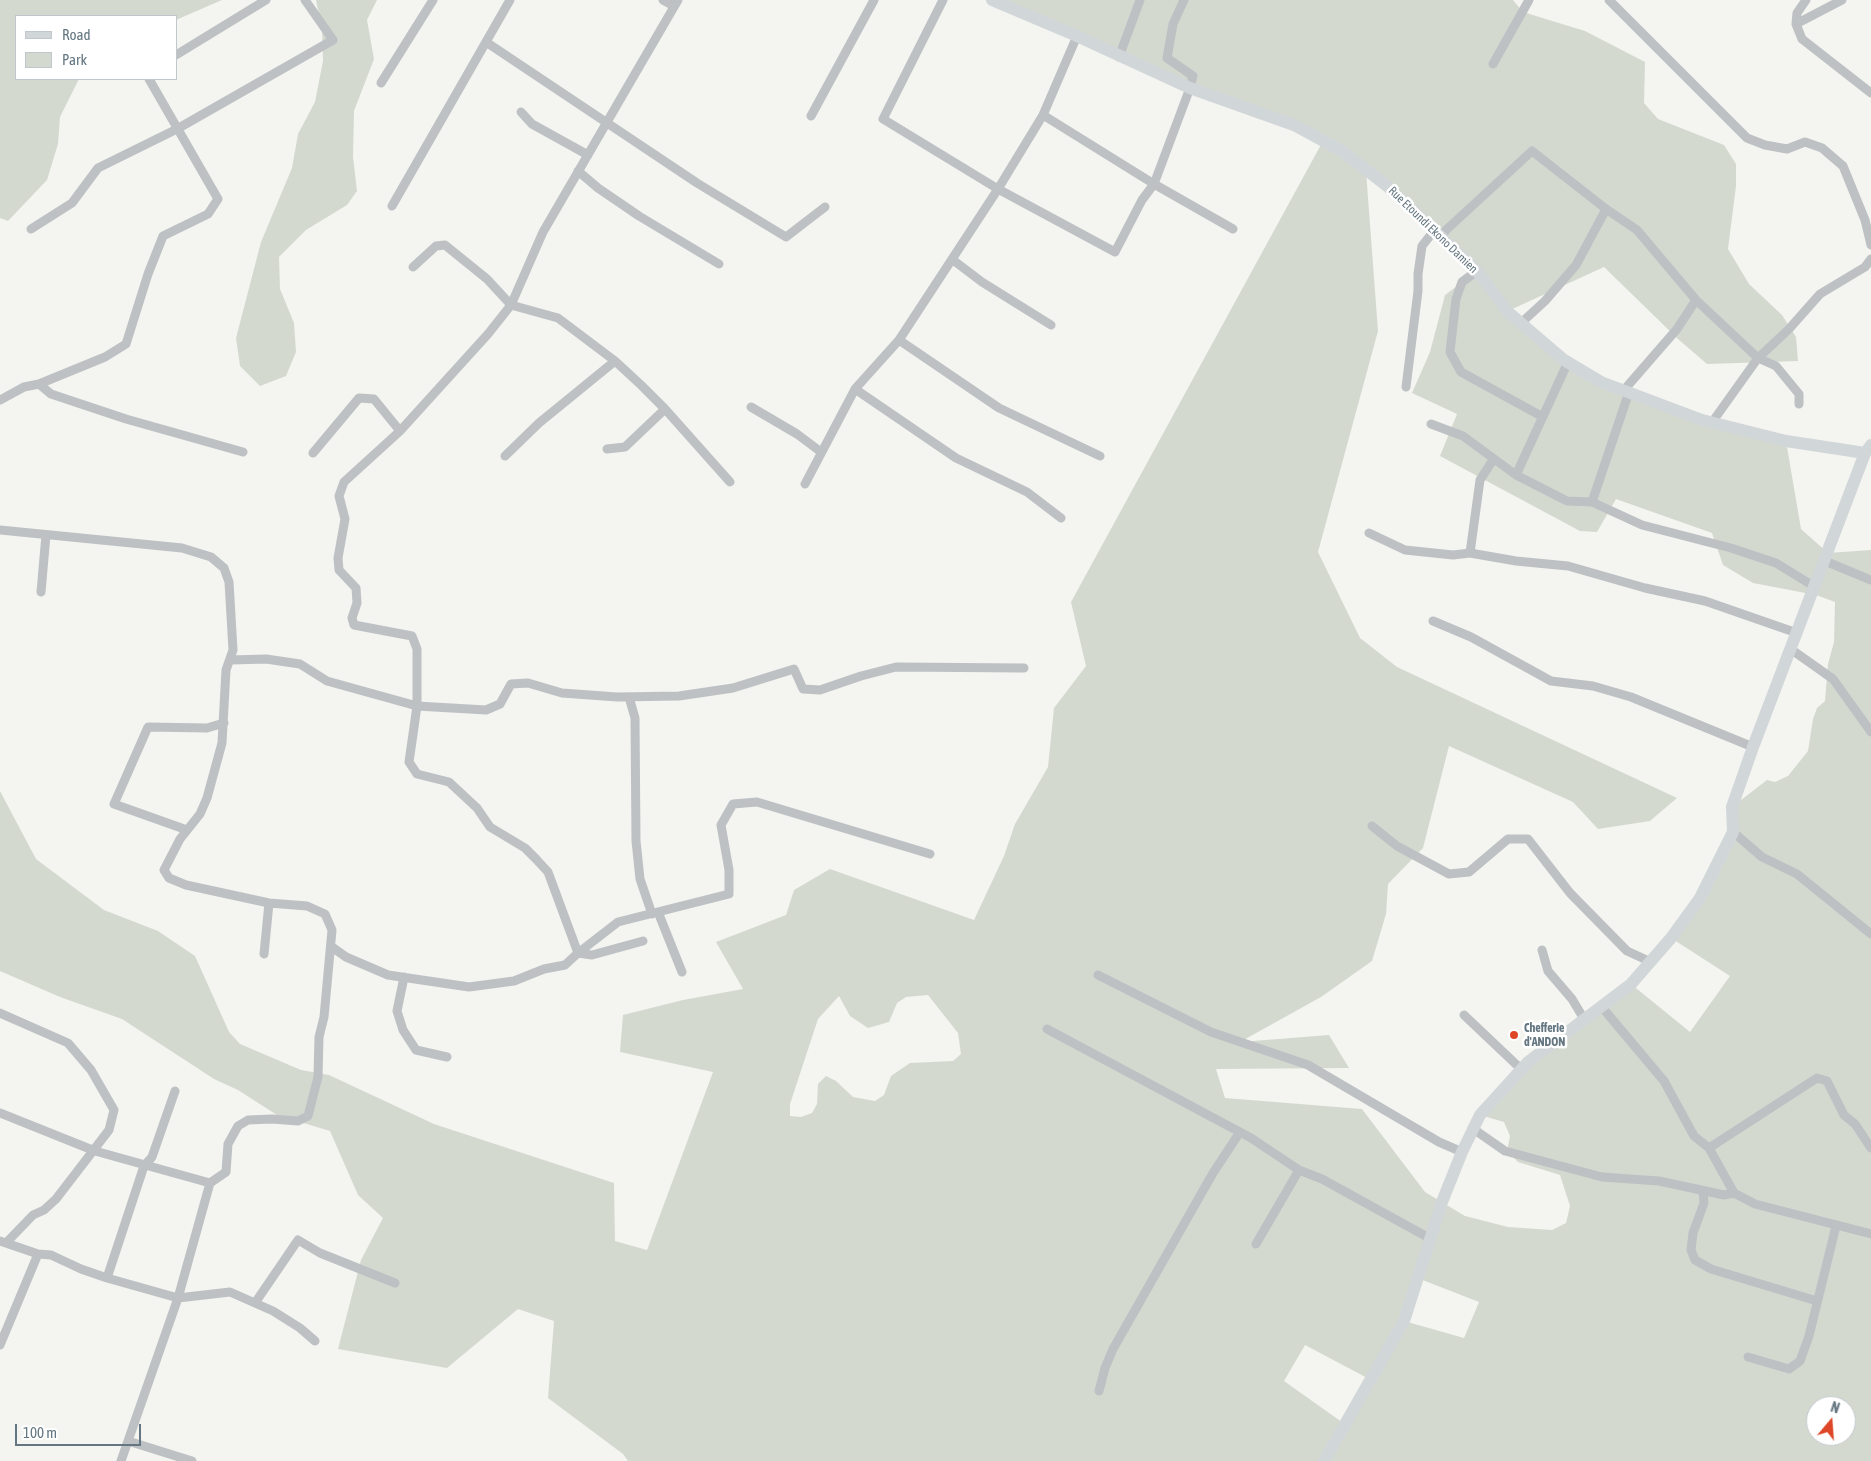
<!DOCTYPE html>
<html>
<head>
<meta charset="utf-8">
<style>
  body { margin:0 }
  #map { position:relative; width:1871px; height:1461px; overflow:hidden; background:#f4f4f0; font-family:"Asap Condensed",sans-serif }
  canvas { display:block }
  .legend { position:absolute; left:15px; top:15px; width:162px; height:65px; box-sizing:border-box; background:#fff; border:1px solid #c1c8cd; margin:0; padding:6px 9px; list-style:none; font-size:15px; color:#647681 }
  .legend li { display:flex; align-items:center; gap:10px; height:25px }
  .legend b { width:25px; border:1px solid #c1c8cd }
  .north { position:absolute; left:1806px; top:1396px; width:50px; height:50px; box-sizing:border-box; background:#fff; border:1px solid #c1c8cd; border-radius:50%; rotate:18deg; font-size:14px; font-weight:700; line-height:20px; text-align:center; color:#647681 }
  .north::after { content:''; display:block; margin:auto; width:18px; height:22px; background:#dd4727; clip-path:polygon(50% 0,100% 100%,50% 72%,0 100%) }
  .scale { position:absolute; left:15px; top:1424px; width:126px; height:22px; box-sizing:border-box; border:2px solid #647681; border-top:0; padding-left:6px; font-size:15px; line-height:18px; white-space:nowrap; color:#647681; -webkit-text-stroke:4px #fff; paint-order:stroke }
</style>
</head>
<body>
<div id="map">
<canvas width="1871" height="1461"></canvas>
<ul class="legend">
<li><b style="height:6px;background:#d1d6d9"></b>Road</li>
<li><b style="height:14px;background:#d4d9d0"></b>Park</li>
</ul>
<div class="north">N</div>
<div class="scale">100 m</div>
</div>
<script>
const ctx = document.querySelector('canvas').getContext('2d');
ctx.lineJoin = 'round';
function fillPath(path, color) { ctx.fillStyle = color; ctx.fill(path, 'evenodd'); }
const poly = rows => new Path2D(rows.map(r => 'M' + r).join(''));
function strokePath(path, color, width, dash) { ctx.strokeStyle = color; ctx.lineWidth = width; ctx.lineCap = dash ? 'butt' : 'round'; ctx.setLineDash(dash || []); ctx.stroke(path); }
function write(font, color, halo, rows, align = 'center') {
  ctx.font = font + ' "Asap Condensed",sans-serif'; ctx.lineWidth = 5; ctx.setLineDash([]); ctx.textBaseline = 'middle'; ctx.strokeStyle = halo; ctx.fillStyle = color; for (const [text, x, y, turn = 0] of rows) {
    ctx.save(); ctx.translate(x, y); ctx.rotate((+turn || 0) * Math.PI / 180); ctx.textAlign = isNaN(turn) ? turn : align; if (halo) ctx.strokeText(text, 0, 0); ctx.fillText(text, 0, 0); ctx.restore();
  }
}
const green = poly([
  [0,0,222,0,176,20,176,16,16,16,16,79,79,79,60,117,58,144,47,180,8,221,0,218],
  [316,0,377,0,367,20,374,59,354,111,353,157,357,191,347,205,306,230,279,257,280,289,294,323,296,352,286,376,260,386,240,366,236,338,261,242,292,168,298,134,315,102,323,61,322,28],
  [993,0,1513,0,1523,12,1585,31,1645,62,1644,103,1658,119,1724,145,1736,164,1736,186,1728,249,1749,284,1782,315,1796,337,1798,361,1707,364,1678,339,1604,267,1508,311,1601,382,1786,441,1801,529,1828,553,1871,550,1871,1461,628,1461,623,1454,548,1398,554,1321,518,1309,447,1368,338,1349,361,1260,383,1218,358,1195,330,1131,277,1115,238,1090,214,1079,122,1019,60,997,0,971,0,791,36,859,104,910,158,931,195,956,229,1032,240,1044,301,1070,329,1075,434,1124,614,1183,615,1241,647,1250,713,1072,620,1052,623,1015,683,1000,743,989,716,942,786,915,794,890,830,869,974,920,1004,856,1015,824,1048,767,1054,708,1086,666,1071,602,1323,141],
  [1366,171,1477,271,1445,295,1430,352,1412,393,1457,414,1440,456,1580,531,1597,532,1616,499,1712,533,1723,565,1753,583,1816,595,1835,602,1834,642,1828,664,1825,701,1817,708,1813,719,1808,751,1788,776,1775,782,1767,780,1732,807,1733,832,1671,938,1730,976,1690,1032,1631,984,1528,1062,1480,1115,1504,1122,1510,1136,1507,1151,1518,1162,1560,1175,1570,1206,1566,1223,1552,1230,1508,1227,1465,1216,1425,1192,1362,1109,1225,1098,1216,1069,1349,1068,1329,1035,1240,1042,1321,997,1372,961,1386,914,1388,884,1423,848,1449,746,1573,802,1598,829,1650,821,1677,798,1397,667,1360,638,1318,552,1378,331],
  [928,995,958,1033,961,1054,953,1061,910,1063,891,1076,884,1095,875,1101,853,1097,836,1081,826,1076,818,1084,817,1104,812,1113,801,1117,790,1116,790,1104,818,1019,839,996,850,1016,868,1028,889,1022,897,1003,906,997],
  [1420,1279,1479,1302,1464,1338,1404,1321],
  [1305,1345,1371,1380,1346,1425,1284,1381],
  [1816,1406,1846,1406,1846,1436,1816,1436]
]);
const street = poly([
  [663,0,674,6],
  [943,0,883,119,998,189,1115,252,1142,200,1154,184,1190,88,1193,76,1167,58,1173,24,1184,0],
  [1609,0,1747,138,1765,145,1787,149,1805,142,1822,148,1843,166,1865,220,1871,245],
  [1806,0,1797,13,1796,24,1802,39,1871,93],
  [1796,24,1842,0],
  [486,42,697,183,786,237,825,207],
  [176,55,266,0],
  [1119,57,1140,0],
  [1493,64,1529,0],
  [381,83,433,0],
  [521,112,532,124,588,155],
  [1043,115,1154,184,1233,229],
  [811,116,874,0],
  [578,171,598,188,639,216,719,264],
  [392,206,510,0],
  [31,229,72,203,98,168,177,129,333,40,305,0],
  [1441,238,1446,230,1532,151,1606,209,1637,230,1696,300,1758,358,1713,421],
  [953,260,982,282,1051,325],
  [413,267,436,246,445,245,487,279,511,305,558,318,615,361,641,385,665,409,730,482],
  [1477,271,1462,282,1456,299,1450,352,1461,372,1543,417],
  [1521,323,1545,301,1576,265,1606,209],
  [899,340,999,408,1100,456],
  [39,384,51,394,126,419,243,452],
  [1406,387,1418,291,1418,274,1422,246,1433,232],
  [855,389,956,458,1027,492,1061,518],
  [1624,390,1677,329,1696,300],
  [0,400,24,387,39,384,105,357,126,344,148,274,163,236,208,214,218,199,149,79],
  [1799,404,1799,394,1776,366,1758,358,1789,329,1820,294,1865,267,1871,259],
  [751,407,797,434,821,452],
  [1431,424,1463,436,1516,475,1567,501,1592,502,1642,525,1731,548,1776,563,1815,587],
  [607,449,625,447,665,409],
  [313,453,359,398,374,399,400,431],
  [505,456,539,423,615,361],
  [1516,475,1568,362],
  [805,484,855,389,899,340,998,189,1043,115,1077,36],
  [1592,502,1629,392],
  [0,530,182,548,211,557,224,568,229,582,233,650,226,670,222,743,207,798,200,814,180,839,164,870,169,878,186,885,269,903,307,906,325,914,332,930,324,1017,319,1037,318,1077,308,1116,298,1121,272,1119,248,1120,238,1126,228,1144,226,1172,210,1183,178,1298,121,1461],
  [1369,533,1405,550,1453,555,1470,553,1516,561,1568,566,1645,588,1705,601,1797,633],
  [1470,553,1480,480,1493,460],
  [1825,561,1871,580],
  [41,592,46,535],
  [1433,621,1471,637,1551,681,1593,686,1631,697,1753,747],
  [1792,650,1833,679,1871,732],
  [230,660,266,659,300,664,327,681,417,706,486,710,500,704,511,684,528,683,562,693,617,697,679,696,733,688,794,669,803,689,820,690,861,676,896,667,1024,668],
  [629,697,635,718,636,841,640,879,652,914],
  [1372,826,1397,846,1449,874,1469,872,1508,839,1528,839,1570,893,1627,951,1651,962],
  [187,830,114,804,148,727,207,728,224,723],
  [1733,832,1762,857,1797,874,1871,934],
  [658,912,682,972],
  [332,947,346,957,388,975,469,987,514,981,544,969,565,965,578,953,548,872,536,859,525,848,490,827,477,808,449,782,417,774,409,762,417,706,417,649,412,636,354,625,352,618,357,603,356,588,339,570,338,558,345,519,339,496,344,482,400,431,488,334,511,305,543,232,678,0],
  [1542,950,1548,971,1572,999,1584,1019],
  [578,953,618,922,729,894,729,870,721,825,733,804,757,802,930,854],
  [578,953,592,955,643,941],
  [264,954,269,903],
  [1098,975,1211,1032,1308,1065,1439,1142,1462,1152],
  [404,977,397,1011,403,1030,416,1050,447,1057],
  [1601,1006,1664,1081,1694,1136,1709,1148,1734,1193,1755,1204,1871,1234],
  [0,1013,68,1043,91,1070,114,1110,109,1130,56,1199,44,1210,33,1215,6,1243],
  [1464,1015,1521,1069],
  [1047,1029,1251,1138,1299,1170,1322,1179,1431,1239],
  [0,1113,95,1151,210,1183],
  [1472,1128,1505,1151,1602,1177,1659,1181,1724,1195,1734,1193],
  [1709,1148,1817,1078,1827,1081,1844,1115,1855,1124,1871,1148],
  [1703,1191,1704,1203,1693,1233,1691,1250,1695,1260,1711,1269,1817,1301],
  [0,1241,38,1254,51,1255,81,1269,107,1278,178,1298,230,1292,273,1311,300,1328,315,1341],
  [1256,1244,1299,1170],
  [107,1278,144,1166,152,1157,175,1091],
  [255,1303,298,1240,320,1253,395,1283],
  [0,1345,38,1254],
  [1748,1357,1789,1369,1800,1361,1809,1336,1836,1226],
  [1099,1391,1105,1368,1113,1349,1213,1173,1240,1132],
  [128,1441,192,1461]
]);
const secondary = poly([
  [992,0,1077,36,1190,88,1294,125,1342,151,1387,186,1477,271,1508,312,1564,360,1601,382,1702,420,1786,441,1865,453],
  [1324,1461,1404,1321,1442,1202,1462,1152,1480,1115,1528,1062,1631,984,1671,938,1700,898,1733,832,1732,807,1753,747,1865,453,1871,445]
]);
const markers = [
  [1514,1035,5,"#dd4727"]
];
const streetNames = [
  ["Rue Etoundi Ekono Damien",1433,230,44]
];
const poiNames = [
  ["Chefferie",1524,1028],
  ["d'ANDON",1524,1042]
];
fillPath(green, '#d4d9d0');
strokePath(street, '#bdc1c4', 9);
strokePath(secondary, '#d1d6d9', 12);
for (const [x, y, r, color] of markers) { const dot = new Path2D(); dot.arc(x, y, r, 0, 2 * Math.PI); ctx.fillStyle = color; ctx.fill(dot); strokePath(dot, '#fff', 2); }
write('12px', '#647681', '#fff', streetNames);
write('bold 12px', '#647681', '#fff', poiNames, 'left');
</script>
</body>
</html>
